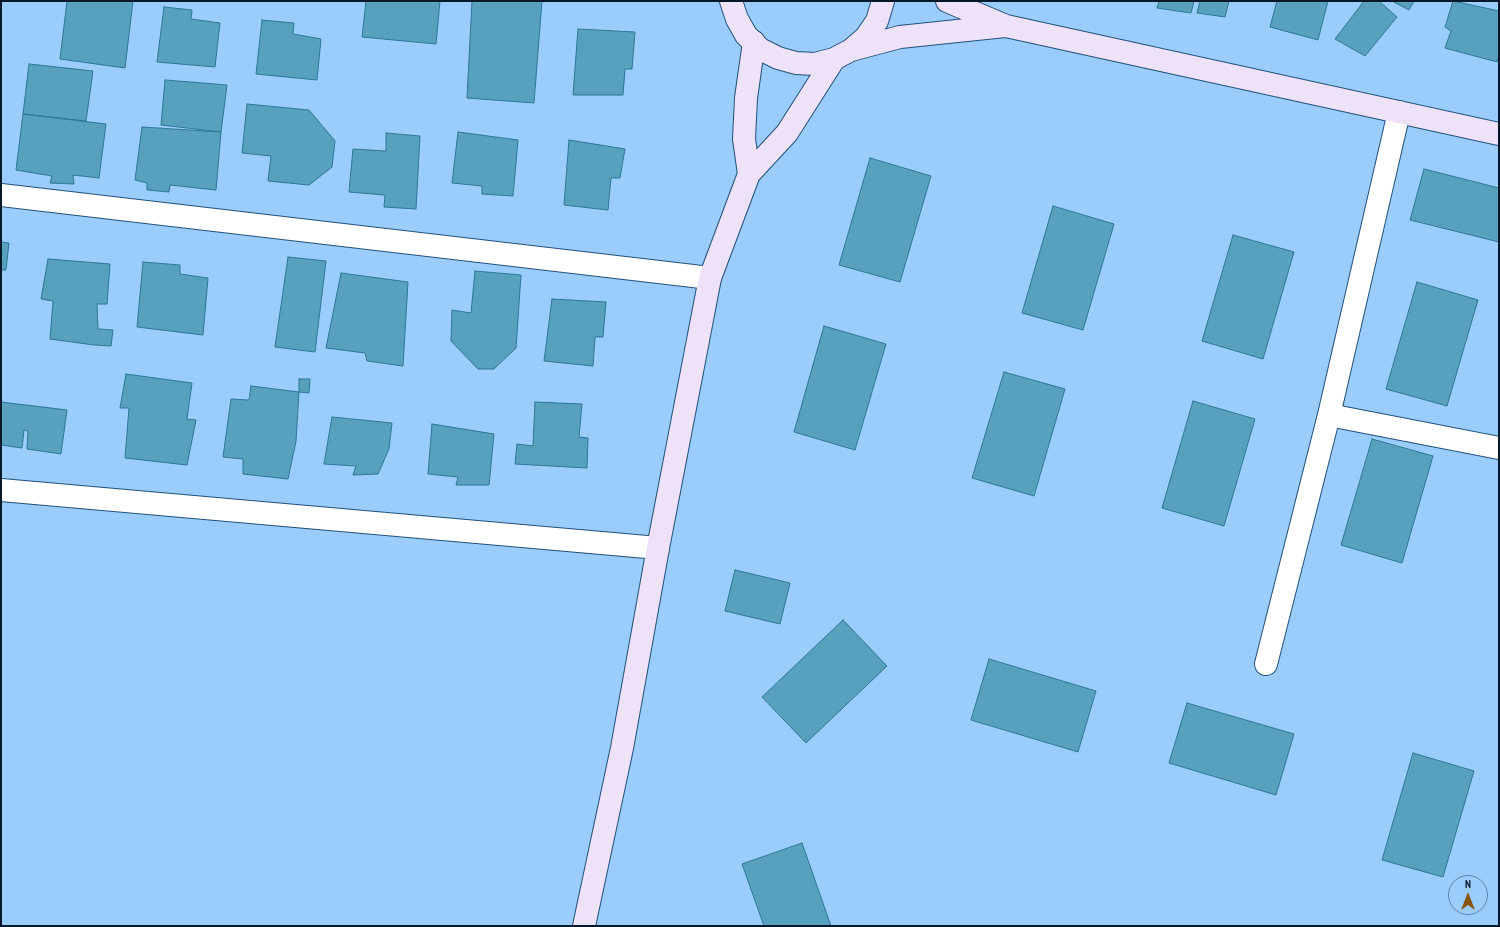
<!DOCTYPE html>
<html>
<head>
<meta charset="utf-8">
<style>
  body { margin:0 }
  #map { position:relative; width:1500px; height:927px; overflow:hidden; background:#9accfc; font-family:"PT Sans Narrow",sans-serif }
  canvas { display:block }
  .frame { position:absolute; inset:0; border:2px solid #051829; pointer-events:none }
  .north { position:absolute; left:1448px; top:875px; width:40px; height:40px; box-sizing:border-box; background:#9accfc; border:1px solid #5e84a8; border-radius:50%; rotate:0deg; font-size:11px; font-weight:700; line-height:16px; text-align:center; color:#051829 }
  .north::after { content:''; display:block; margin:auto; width:14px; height:18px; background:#8b5506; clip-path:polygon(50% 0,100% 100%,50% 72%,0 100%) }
</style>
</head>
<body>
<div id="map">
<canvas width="1500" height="927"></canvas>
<div class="frame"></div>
<div class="north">N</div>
</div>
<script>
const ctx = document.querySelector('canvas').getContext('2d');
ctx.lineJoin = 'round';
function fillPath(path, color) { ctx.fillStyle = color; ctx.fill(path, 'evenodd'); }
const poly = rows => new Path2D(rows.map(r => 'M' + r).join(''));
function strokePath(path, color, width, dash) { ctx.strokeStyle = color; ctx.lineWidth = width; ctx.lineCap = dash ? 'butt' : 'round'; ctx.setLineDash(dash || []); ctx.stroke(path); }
const building = poly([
  [67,1,133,1,125,68,60,59,67,1],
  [366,1,440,1,436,44,362,37,366,1],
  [472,1,542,1,534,103,467,98,472,1],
  [1159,1,1194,1,1191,13,1157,8,1159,1],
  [1200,1,1229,1,1225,17,1197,13,1200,1],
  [1277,1,1328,1,1318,40,1270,27,1277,1],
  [1364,1,1379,1,1397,17,1365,56,1335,39,1364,1],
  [1392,1,1414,1,1409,10,1392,1],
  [1453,1,1499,11,1499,55,1497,62,1445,48,1451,31,1445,27,1453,1],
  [164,7,192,10,191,19,220,23,215,67,157,62,164,7],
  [262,20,294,23,293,34,321,39,317,80,256,74,262,20],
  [578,29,635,32,632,69,625,69,623,95,573,95,578,29],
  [29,64,93,71,86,121,23,114,29,64],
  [165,80,227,85,221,132,161,125,165,80],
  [247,104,309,110,335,141,332,167,309,185,268,181,271,156,242,153,247,104],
  [23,114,106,124,99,178,73,175,74,184,50,183,52,176,16,170,23,114],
  [142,127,221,132,216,190,170,185,169,192,147,190,147,183,135,180,142,127],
  [458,132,518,140,513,196,482,194,482,186,452,183,458,132],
  [386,133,420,136,416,209,384,207,385,195,349,192,353,149,386,151,386,133],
  [569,140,625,149,620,178,611,178,608,210,564,205,569,140],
  [870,158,931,176,900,282,839,265,870,158],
  [1424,169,1499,188,1499,242,1410,220,1424,169],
  [1053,206,1114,224,1083,330,1022,313,1053,206],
  [1233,235,1294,252,1263,359,1202,341,1233,235],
  [1,242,9,243,6,270,1,270,1,242],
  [288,257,326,261,315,352,275,347,288,257],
  [48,259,110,264,107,304,97,304,98,329,113,330,111,346,94,345,50,339,53,301,41,299,48,259],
  [143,262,180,265,180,274,208,278,203,335,137,327,143,262],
  [475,271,521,275,516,348,494,369,478,369,451,341,452,310,471,313,475,271],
  [341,273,408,282,403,366,367,361,365,353,326,348,341,273],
  [1417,282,1478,300,1447,406,1386,389,1417,282],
  [552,299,606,302,603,337,595,337,593,366,544,361,552,299],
  [824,326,886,344,855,450,794,432,824,326],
  [1004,372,1065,389,1034,496,972,478,1004,372],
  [126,374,192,383,187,419,196,420,187,465,125,458,129,408,120,408,126,374],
  [299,379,310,379,309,393,299,392,299,379],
  [251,386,299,392,296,441,288,479,243,474,243,459,223,457,231,399,249,400,251,386],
  [1193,401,1255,419,1224,526,1162,508,1193,401],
  [1,402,67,410,61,454,27,449,28,431,24,430,22,448,1,445,1,402],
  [535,402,582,404,579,437,588,438,587,468,515,464,517,444,533,446,535,402],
  [332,417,392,423,389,449,378,474,353,475,356,466,324,464,332,417],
  [432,424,494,434,489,485,456,485,458,477,428,474,432,424],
  [1372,439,1433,456,1402,563,1341,545,1372,439],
  [735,570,790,583,780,624,725,611,735,570],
  [843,620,887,666,806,743,762,697,843,620],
  [989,659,1096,691,1078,752,971,720,989,659],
  [1187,703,1294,734,1276,795,1169,763,1187,703],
  [1413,753,1474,771,1443,877,1382,860,1413,753],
  [802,843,831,926,764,926,742,864,802,843]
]);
const street = poly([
  [1,195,710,278],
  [1329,415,1499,448],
  [1,490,658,548],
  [1266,664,1329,415,1399,112]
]);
const secondary = poly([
  [731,1,737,19,746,35,760,49,778,58,796,63,815,64,834,59,851,50,900,37,1005,26],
  [947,1,1006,26,1499,134],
  [851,50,866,37,877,21,883,1],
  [749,174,744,139,746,98,754,42],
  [584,926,622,748,658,548,710,278,749,174,787,133,834,59]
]);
fillPath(building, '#57a0be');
strokePath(building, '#2d7795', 1);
strokePath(street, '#22517a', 24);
strokePath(secondary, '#22517a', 24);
strokePath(street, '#fff', 22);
strokePath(secondary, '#ede2f7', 22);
</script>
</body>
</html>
